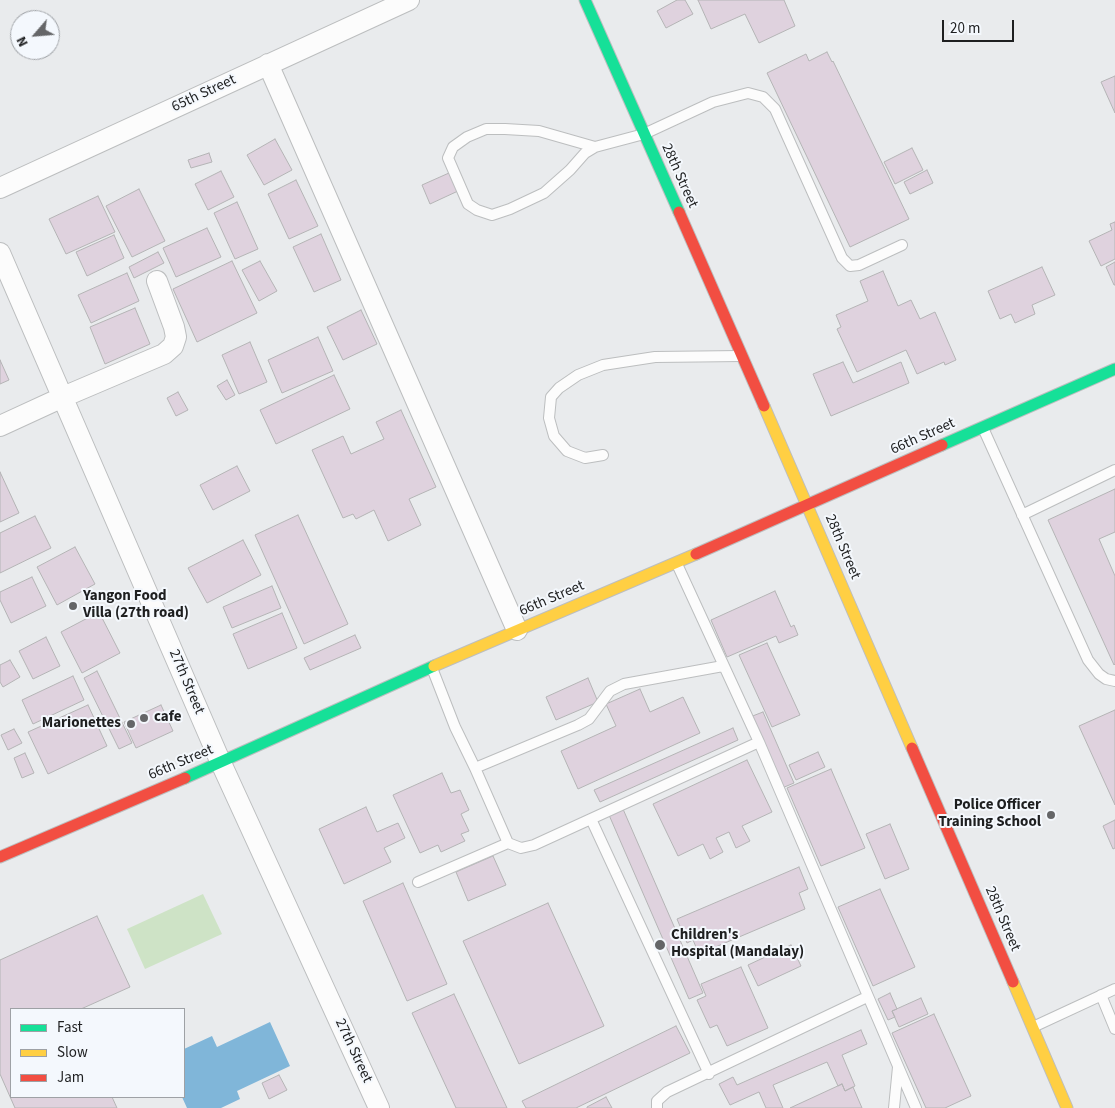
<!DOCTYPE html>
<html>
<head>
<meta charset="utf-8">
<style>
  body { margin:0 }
  #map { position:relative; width:1115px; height:1108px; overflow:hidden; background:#e9ebed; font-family:"Source Sans 3",sans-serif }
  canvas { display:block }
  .legend { position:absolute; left:10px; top:1008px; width:175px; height:90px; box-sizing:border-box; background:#f4f8fd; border:1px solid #9ea1a5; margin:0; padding:6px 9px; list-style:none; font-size:15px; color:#1e1f20 }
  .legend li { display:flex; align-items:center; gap:10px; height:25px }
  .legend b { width:25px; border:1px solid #9ea1a5 }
  .north { position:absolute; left:10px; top:10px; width:50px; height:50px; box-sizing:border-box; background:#f4f8fd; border:1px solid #9ea1a5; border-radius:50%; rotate:243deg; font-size:14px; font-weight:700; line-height:20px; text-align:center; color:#1e1f20 }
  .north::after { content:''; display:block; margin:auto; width:18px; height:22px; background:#656668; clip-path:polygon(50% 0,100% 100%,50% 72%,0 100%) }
  .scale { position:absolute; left:942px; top:20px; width:72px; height:22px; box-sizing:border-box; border:2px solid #1e1f20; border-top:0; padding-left:6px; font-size:15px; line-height:18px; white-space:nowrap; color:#1e1f20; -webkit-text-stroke:4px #f4f8fd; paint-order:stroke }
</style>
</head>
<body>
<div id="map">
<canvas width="1115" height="1108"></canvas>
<ul class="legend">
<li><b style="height:6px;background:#16e098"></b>Fast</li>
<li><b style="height:6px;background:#ffcf43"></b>Slow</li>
<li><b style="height:6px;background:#f24e42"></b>Jam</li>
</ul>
<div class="north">N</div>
<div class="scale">20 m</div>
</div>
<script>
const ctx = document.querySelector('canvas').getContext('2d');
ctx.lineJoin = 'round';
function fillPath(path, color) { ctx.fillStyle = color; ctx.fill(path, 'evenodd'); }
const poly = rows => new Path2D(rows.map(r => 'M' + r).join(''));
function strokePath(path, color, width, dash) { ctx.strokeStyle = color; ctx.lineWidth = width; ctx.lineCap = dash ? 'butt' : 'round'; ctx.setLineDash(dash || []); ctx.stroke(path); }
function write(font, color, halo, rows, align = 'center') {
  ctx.font = font + ' "Source Sans 3",sans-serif'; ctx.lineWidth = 4; ctx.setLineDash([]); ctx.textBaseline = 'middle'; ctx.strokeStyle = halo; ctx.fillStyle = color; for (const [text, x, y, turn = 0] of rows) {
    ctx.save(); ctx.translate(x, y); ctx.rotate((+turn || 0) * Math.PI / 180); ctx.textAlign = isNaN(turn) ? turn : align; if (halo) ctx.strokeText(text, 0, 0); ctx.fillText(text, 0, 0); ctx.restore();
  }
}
const green = poly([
  [203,894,222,934,145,969,127,929]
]);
const water = poly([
  [270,1022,290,1066,237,1091,240,1099,221,1108,187,1108,182,1097,184,1097,184,1049,212,1036,217,1047]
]);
const building = poly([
  [677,0,685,0,693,14,666,28,657,11,677,0],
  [698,0,784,0,795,26,759,43,745,14,711,29,698,0],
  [827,52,832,62,833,61,909,219,850,247,767,73,806,54,809,61,827,52],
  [1115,76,1115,113,1101,82,1115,76],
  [275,139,292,170,264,185,247,155,275,139],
  [912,148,923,170,895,184,884,162,912,148],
  [209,153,212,162,191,168,188,160,209,153],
  [927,170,933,183,910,194,904,182,927,170],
  [221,171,234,197,208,210,195,184,221,171],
  [449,173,458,191,430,204,422,185,449,173],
  [296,180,318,226,289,239,268,194,296,180],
  [139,189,165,241,132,257,106,206,139,189],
  [98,196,115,232,66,254,49,219,98,196],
  [237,202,258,249,235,259,214,213,237,202],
  [1115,222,1115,259,1101,266,1089,241,1112,230,1110,224,1115,222],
  [207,228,221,257,176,277,163,248,207,228],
  [321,234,341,280,314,292,293,247,321,234],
  [114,235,124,258,87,276,76,252,114,235],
  [158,252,164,263,134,278,129,267,158,252],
  [232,261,257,313,197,342,173,289,232,261],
  [260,261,277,291,259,301,242,270,260,261],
  [1115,262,1115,285,1114,285,1106,267,1115,262],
  [1042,267,1055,295,1032,305,1035,314,1015,323,1011,314,1000,319,988,291,1042,267],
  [883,271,898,306,911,300,920,319,935,312,956,360,945,365,944,362,917,374,906,350,857,372,837,329,841,327,836,315,868,301,860,281,883,271],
  [127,273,139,301,91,323,78,295,127,273],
  [135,308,150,344,105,364,90,327,135,308],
  [361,310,377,344,343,360,327,327,361,310],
  [318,337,333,371,282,393,268,360,318,337],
  [250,342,267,382,239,394,222,355,250,342],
  [0,360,9,380,0,384,0,360],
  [843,362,853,383,901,362,909,383,831,416,813,374,843,362],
  [334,375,350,409,276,444,260,410,334,375],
  [227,380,235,395,226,400,217,386,227,380],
  [178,392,188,410,176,416,167,398,178,392],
  [401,410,436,487,409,499,421,525,388,541,374,510,356,519,353,514,343,518,312,450,343,436,351,454,384,439,376,422,401,410],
  [237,466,250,491,213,510,200,485,237,466],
  [0,472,19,513,0,522,0,472],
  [1115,489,1115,532,1099,539,1115,576,1115,664,1114,665,1048,520,1115,489],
  [298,515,348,624,304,644,255,535,298,515],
  [35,516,51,548,0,573,0,533,35,516],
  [243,540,261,575,207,603,188,568,243,540],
  [75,547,95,584,57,605,37,567,75,547],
  [32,577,46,606,11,623,0,600,0,592,32,577],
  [272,586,281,608,232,628,223,607,272,586],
  [775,591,791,627,794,625,798,635,779,643,776,636,727,657,711,620,775,591],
  [99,612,120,653,82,673,61,632,99,612],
  [282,613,297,648,248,669,233,634,282,613],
  [355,635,361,648,310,670,304,658,355,635],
  [46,637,60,666,33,679,19,651,46,637],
  [767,643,800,715,772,727,739,655,767,643],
  [10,660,20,677,3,687,0,682,0,665,10,660],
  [97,671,132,743,119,749,84,678,97,671],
  [73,676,84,700,33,724,22,700,73,676],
  [588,678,598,702,556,720,546,697,588,678],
  [640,689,650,712,683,697,700,733,578,789,561,751,616,726,606,704,640,689],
  [88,705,107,746,48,774,28,732,88,705],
  [161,705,173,731,136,748,124,722,161,705],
  [1115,710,1115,805,1079,726,1115,710],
  [763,712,794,783,782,788,750,717,763,712],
  [733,728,738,740,600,802,594,790,733,728],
  [14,729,22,743,8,750,1,735,14,729],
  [818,752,825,767,796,780,789,765,818,752],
  [25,753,34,773,22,778,14,758,25,753],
  [747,760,772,812,742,826,750,841,736,848,729,832,716,838,723,852,710,859,703,844,678,856,653,804,747,760],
  [831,769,865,848,821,866,787,788,831,769],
  [442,773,451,793,460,790,469,810,461,814,469,831,461,834,465,841,441,852,438,845,420,853,393,795,442,773],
  [366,807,377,832,398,823,405,838,384,848,391,862,344,884,319,829,366,807],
  [623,809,703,993,689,999,609,815,623,809],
  [1115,820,1115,848,1113,849,1103,826,1115,820],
  [890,824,909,869,885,879,866,834,890,824],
  [493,856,506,885,468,901,456,872,493,856],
  [799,867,808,889,799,893,805,909,699,954,693,940,687,943,677,919,799,867],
  [403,883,447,984,407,1001,363,901,403,883],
  [880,889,915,967,873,986,838,907,880,889],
  [548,903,604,1026,519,1064,463,941,548,903],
  [97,916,130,987,81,1009,11,1009,11,1097,112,1097,117,1108,15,1108,0,1074,0,960,97,916],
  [791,945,801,966,758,986,748,965,791,945],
  [741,967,768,1028,727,1046,717,1025,710,1028,697,1000,706,996,701,984,741,967],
  [890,993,897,1009,892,1011,895,1017,888,1020,878,999,890,993],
  [454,994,507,1108,456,1108,412,1013,454,994],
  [921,998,928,1014,899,1027,892,1011,921,998],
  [934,1014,971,1096,945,1108,926,1108,892,1033,934,1014],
  [676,1026,690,1053,576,1108,526,1108,522,1101,676,1026],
  [861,1030,867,1044,842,1055,855,1086,845,1091,842,1084,838,1086,827,1062,773,1085,783,1108,766,1108,759,1092,730,1105,719,1084,733,1077,737,1085,861,1030],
  [279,1075,287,1090,269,1099,262,1083,279,1075],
  [842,1084,845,1091,853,1087,862,1108,790,1108,842,1084],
  [606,1097,612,1108,587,1108,587,1107,606,1097]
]);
const lane = poly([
  [595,147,539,131,505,129,486,129,467,137,453,147,448,158,468,204,477,210,492,215,510,209,544,193,570,170,585,153,595,147,644,134,713,102,748,93,763,97,775,109,842,258,850,266,859,265,902,245],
  [983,428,1088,660,1099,674,1106,679,1115,681],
  [603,455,585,458,567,451,554,436,549,418,551,397,559,388,578,375,603,365,655,357,741,356],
  [1022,515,1115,470],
  [677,564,759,742,916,1108],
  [432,668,455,727,475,768,578,725,589,719,610,691,624,684,723,666],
  [475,768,508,843,521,848,534,845,759,742],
  [591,819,709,1074],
  [418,882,508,843],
  [1101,995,1115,1029],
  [1033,1027,1115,989],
  [657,1108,657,1101,667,1092,867,997],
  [894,1108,898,1067]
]);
const street = poly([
  [268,64,517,630],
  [0,188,409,0],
  [0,253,221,763,379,1108],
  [0,426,63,397,164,354,173,346,176,337,174,327,157,281]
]);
const fast = poly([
  [585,0,679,212],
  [942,445,1115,369],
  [185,778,434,666]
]);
const slow = poly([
  [764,406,912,748],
  [434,666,696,554],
  [1013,982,1067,1108]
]);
const jam = poly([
  [679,212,764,406],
  [696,554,942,445],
  [912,748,1013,982],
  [0,857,185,778]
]);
const markers = [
  [73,606,5,"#656668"],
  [144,718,5,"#656668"],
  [131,724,5,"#656668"],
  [1051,815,5,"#656668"],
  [660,945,6,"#656668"]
];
const streetNames = [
  ["65th Street",204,94,-25],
  ["28th Street",679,176,66],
  ["66th Street",923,437,-24],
  ["28th Street",842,547,67],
  ["66th Street",552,599,-23],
  ["27th Street",186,682,67],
  ["66th Street",181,763,-23],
  ["28th Street",1002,919,67],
  ["27th Street",353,1051,65]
];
const poiNames = [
  ["Yangon Food",83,597],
  ["Villa (27th road)",83,614],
  ["cafe",154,718],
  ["Marionettes",121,724,"right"],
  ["Police Officer",1041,806,"right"],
  ["Training School",1041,823,"right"],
  ["Children's",671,936],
  ["Hospital (Mandalay)",671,953]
];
fillPath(green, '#cee3c6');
fillPath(water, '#80b6d9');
fillPath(building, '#dfd2de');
strokePath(building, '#b4b4b5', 1);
strokePath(lane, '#bcbebf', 12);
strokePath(street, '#bcbebf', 22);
strokePath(fast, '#bcbebf', 13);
strokePath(slow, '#bcbebf', 13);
strokePath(jam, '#bcbebf', 13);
strokePath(lane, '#fcfcfc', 10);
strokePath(street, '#fcfcfc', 20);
strokePath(fast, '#16e098', 11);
strokePath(slow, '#ffcf43', 11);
strokePath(jam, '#f24e42', 11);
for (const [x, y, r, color] of markers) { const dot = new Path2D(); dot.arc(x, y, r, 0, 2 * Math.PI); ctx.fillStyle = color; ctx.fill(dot); strokePath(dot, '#f4f8fd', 2); }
write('15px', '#1e1f20', '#f4f8fd', streetNames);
write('bold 15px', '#1e1f20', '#f4f8fd', poiNames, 'left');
</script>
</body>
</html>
